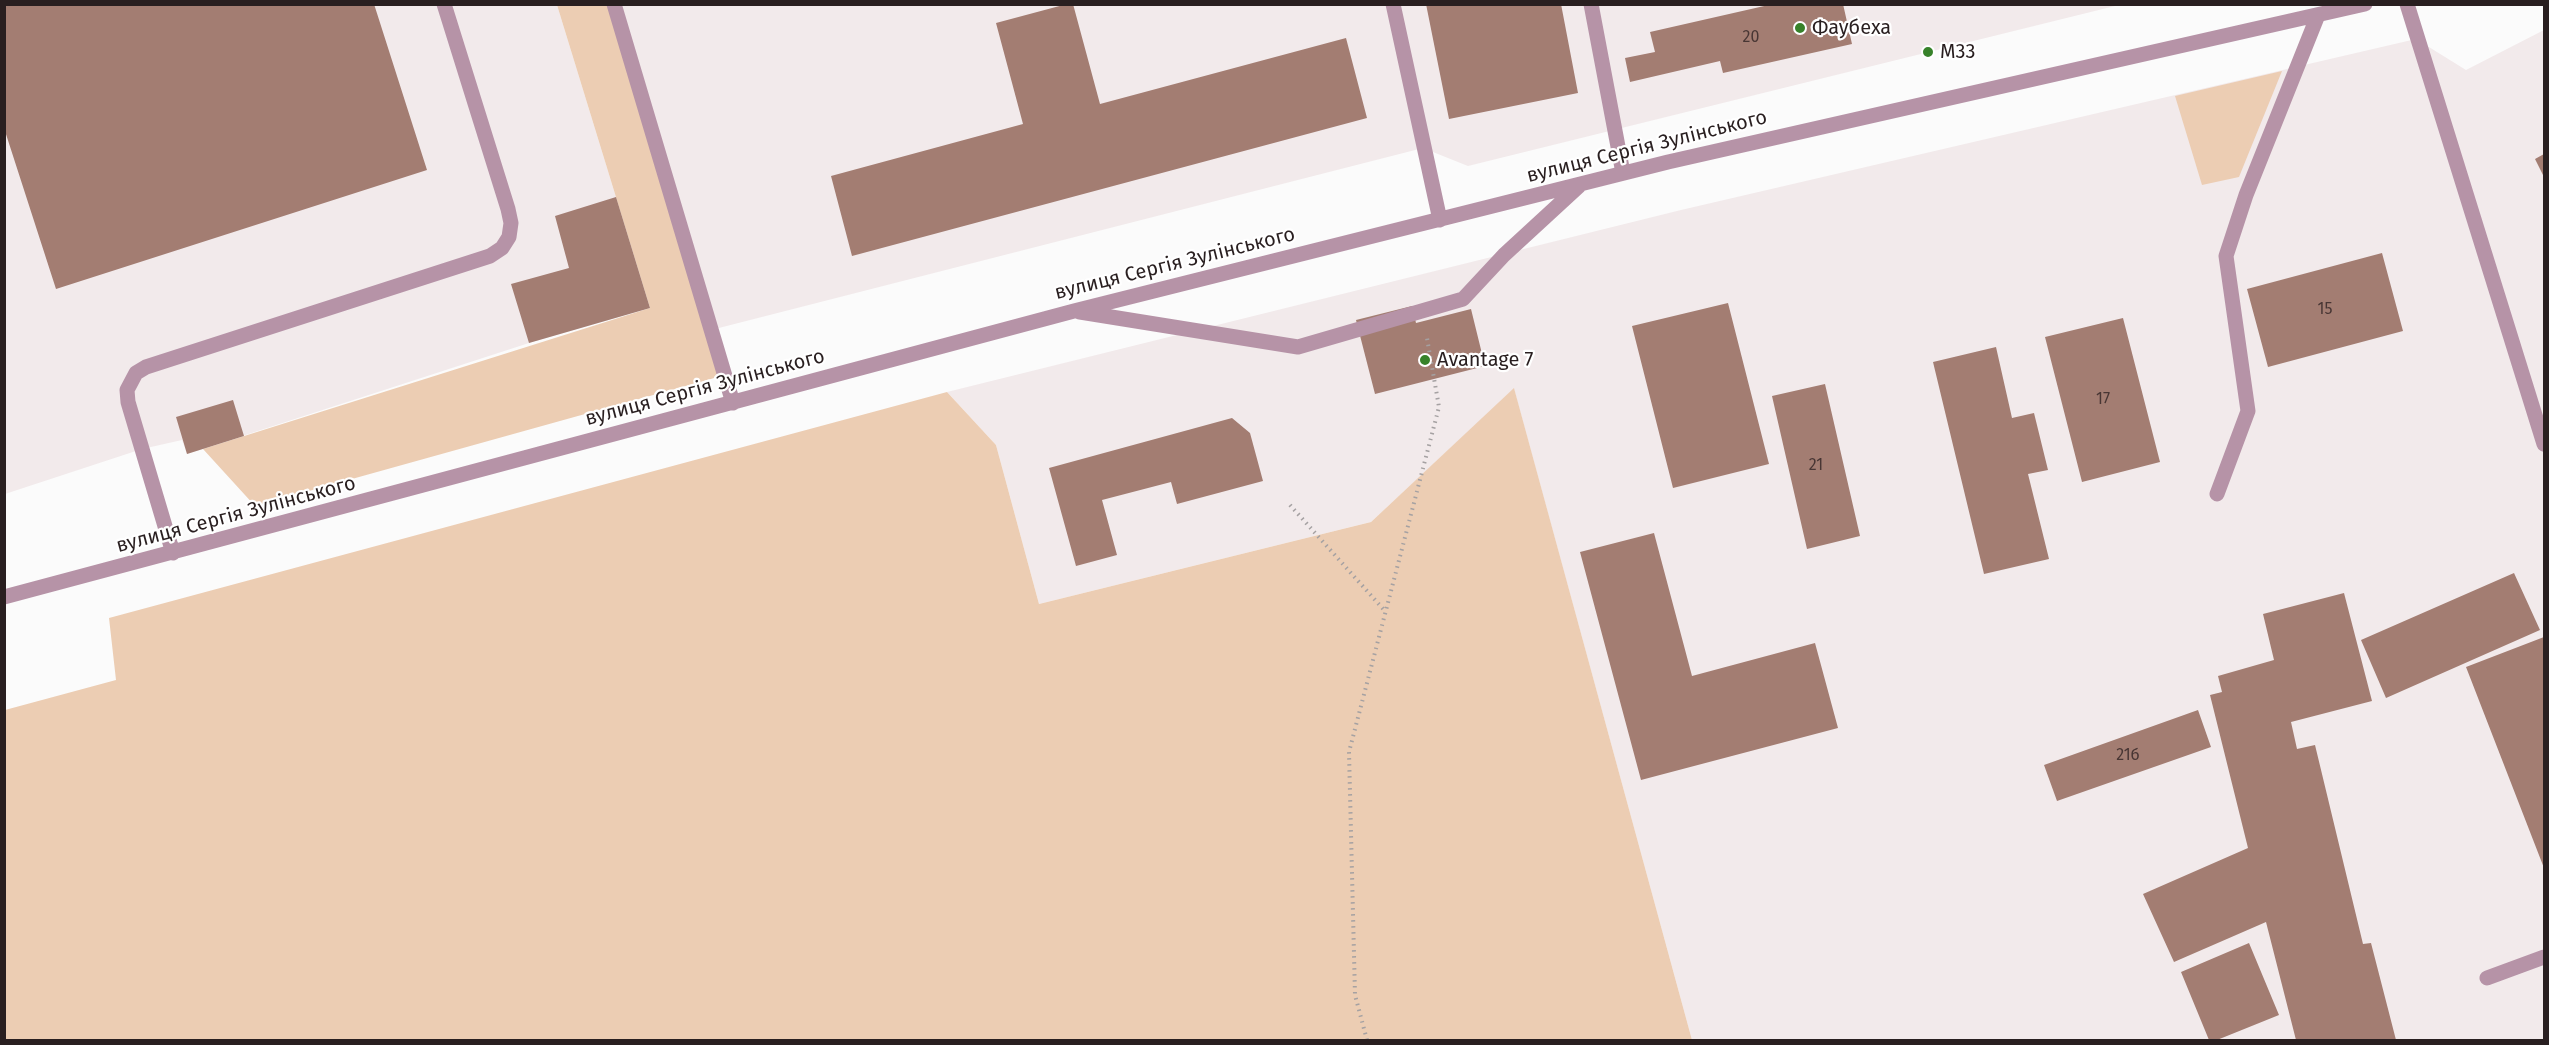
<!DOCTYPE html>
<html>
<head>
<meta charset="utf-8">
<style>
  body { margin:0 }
  #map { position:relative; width:2549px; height:1045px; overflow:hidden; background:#fbfbfb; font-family:"Fira Sans",sans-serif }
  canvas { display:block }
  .frame { position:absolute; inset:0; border:6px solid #291f20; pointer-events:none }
</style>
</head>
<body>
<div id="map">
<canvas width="2549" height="1045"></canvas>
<div class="frame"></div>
</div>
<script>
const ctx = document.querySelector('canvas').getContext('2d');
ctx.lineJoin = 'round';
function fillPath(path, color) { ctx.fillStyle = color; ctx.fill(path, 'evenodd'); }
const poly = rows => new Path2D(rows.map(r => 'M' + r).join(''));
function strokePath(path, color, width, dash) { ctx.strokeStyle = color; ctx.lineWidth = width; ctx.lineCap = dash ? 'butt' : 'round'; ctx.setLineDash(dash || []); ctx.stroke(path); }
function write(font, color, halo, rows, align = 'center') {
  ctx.font = font + ' "Fira Sans",sans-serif'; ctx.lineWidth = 4.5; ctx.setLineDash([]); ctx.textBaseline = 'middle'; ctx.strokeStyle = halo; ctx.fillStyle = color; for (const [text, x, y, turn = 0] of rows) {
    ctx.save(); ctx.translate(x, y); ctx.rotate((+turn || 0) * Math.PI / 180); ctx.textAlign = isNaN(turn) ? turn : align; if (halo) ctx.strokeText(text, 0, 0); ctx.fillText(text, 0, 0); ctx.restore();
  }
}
const built = poly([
  [4,5,557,5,650,308,529,343,187,454,182,440,142,449,5,494],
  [614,5,2119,5,1468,166,1423,148,711,330],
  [2544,30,2544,1040,1692,1040,1514,389,1371,522,1039,604,996,445,947,392,1681,210,2416,39,2466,70]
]);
const green = poly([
  [557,5,614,5,725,375,255,506,203,449,650,308],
  [2282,71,2239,177,2202,185,2175,96],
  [1514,388,1692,1040,5,1040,5,710,116,680,109,618,947,392,996,445,1039,604,1371,522]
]);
const building = poly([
  [4,4,374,4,427,170,56,289,4,128],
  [1067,4,1073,4,1100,104,1346,38,1367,118,852,256,831,176,1023,124,996,23],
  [1426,4,1561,4,1578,93,1449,119],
  [1773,4,1843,4,1852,44,1723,73,1720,61,1630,82,1625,58,1655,52,1650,32],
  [2544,154,2544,177,2535,159],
  [616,197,650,308,529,343,511,284,569,268,555,216],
  [2382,253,2403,331,2268,367,2247,289],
  [1728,303,1769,464,1673,488,1632,326],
  [1412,306,1416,323,1471,309,1485,366,1375,394,1356,320],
  [2123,318,2160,462,2082,482,2045,337],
  [1996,347,2012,418,2034,413,2048,470,2028,474,2049,559,1984,574,1933,362],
  [1825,384,1860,536,1807,549,1772,396],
  [233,400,244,436,187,454,176,417],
  [1232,418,1250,433,1263,481,1177,504,1171,482,1102,500,1117,555,1076,566,1049,468],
  [1654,533,1692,676,1815,643,1838,728,1641,780,1580,552],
  [2514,573,2540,630,2386,698,2361,640],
  [2344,593,2372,701,2291,722,2297,749,2315,745,2363,944,2371,943,2396,1040,2296,1040,2266,922,2174,962,2143,894,2248,848,2210,695,2222,692,2218,676,2274,660,2263,614],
  [2544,637,2544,868,2466,667],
  [2198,710,2211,747,2057,801,2044,765],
  [2249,943,2279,1015,2217,1040,2209,1040,2181,972]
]);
const path = poly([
  [1290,505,1385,611],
  [1367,1040,1355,995,1349,752,1439,407,1427,338]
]);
const minor = poly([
  [614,4,733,403],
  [1393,4,1440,220],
  [1591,4,1623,173],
  [2407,4,2544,444],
  [1080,312,1298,347,1463,299,1504,255,1579,186],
  [2217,494,2248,411,2226,256,2246,195,2318,15],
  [173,553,128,402,127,390,136,373,146,367,490,256,502,248,509,237,511,223,508,209,444,4],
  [4,597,1074,311,1668,162,2365,4],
  [2487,978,2544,957]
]);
const markers = [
  [1800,28,6,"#37822a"],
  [1928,52,6,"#37822a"],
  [1425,360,6,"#37822a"]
];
const numberNames = [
  ["20",1751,38],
  ["15",2325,310],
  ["17",2103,400],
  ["21",1816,466],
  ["21б",2128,756]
];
const poiNames = [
  ["Фаубеха",1812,28],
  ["М33",1940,52],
  ["Avantage 7",1437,360]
];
const streetNames = [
  ["вулиця Сергія Зулінського",1647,147,-14],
  ["вулиця Сергія Зулінського",1175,264,-14],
  ["вулиця Сергія Зулінського",705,388,-15],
  ["вулиця Сергія Зулінського",236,515,-15]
];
fillPath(built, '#f2eaeb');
fillPath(green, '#eccdb3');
fillPath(building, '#a37d72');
strokePath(path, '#a5a1a2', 4, [1.5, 4.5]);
strokePath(minor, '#b693a7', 15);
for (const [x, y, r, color] of markers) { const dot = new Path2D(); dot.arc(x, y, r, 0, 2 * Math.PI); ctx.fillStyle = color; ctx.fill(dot); strokePath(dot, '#fff', 2); }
write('16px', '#483634', null, numberNames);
write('20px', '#291f20', '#fff', poiNames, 'left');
write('20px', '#291f20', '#fff', streetNames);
</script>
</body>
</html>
